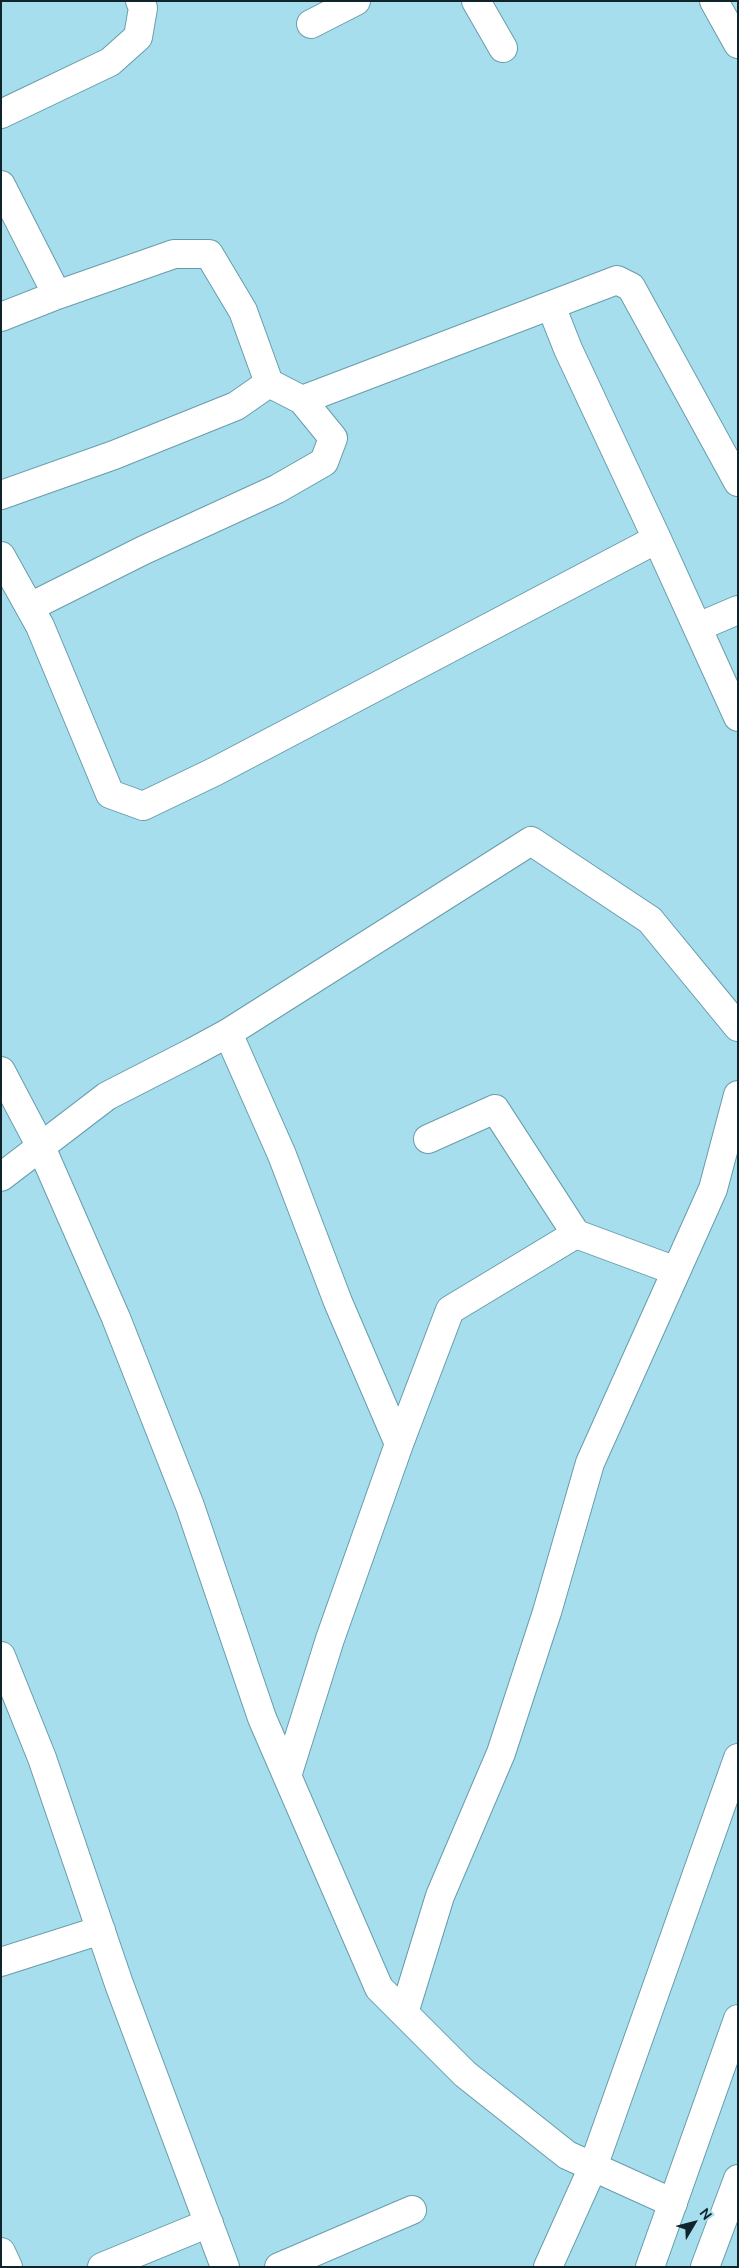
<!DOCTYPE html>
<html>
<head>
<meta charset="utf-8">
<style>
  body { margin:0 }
  #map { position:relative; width:739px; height:2268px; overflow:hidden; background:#a7deee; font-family:Ubuntu,sans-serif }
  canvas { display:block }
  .frame { position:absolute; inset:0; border:2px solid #0f252b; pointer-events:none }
  .north { position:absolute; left:669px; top:2198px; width:50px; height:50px; -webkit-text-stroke:4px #a7deee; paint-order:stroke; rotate:53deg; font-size:14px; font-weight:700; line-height:20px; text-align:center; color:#0f252b }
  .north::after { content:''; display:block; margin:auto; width:18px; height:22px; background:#0f252b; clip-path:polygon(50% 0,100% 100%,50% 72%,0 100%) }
</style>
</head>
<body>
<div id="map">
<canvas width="739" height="2268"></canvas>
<div class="frame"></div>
<div class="north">N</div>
</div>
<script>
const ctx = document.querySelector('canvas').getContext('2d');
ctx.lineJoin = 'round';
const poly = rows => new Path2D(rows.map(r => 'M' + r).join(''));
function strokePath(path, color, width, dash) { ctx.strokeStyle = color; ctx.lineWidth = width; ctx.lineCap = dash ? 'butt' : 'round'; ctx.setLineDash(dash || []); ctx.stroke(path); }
const minor = poly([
  [476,1,503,48],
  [714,1,738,44],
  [311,24,356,1],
  [1,114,110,62,138,37,143,8,140,1],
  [1,185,57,295],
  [551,306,568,349,657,539,738,717],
  [1,317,57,295,174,254,209,254,243,311,269,383,302,400,333,438,324,462,277,489,144,550,30,607],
  [302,400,617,280,631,287,738,482],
  [1,495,114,455,236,406,269,383],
  [1,556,40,626,110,794,143,806,214,772,657,539],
  [698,627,738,610],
  [228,1033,282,1155,338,1302,399,1444],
  [1,1071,41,1147,116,1318,190,1506,262,1718,379,1988,465,2074,567,2155,673,2203],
  [428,1139,495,1109,576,1234],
  [1,1177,107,1096,193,1052,228,1033,531,841,650,920,738,1027],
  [1,1656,42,1758,119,1984,225,2267],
  [287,1776,330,1639,399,1444,450,1310,576,1234,676,1271],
  [1,1962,101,1930],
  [404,2013,440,1896,501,1753,547,1612,590,1463,713,1189,738,1095],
  [1,2252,8,2267],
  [102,2267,209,2223],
  [279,2267,412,2210],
  [548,2267,593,2167,738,1758]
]);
const tertiary = poly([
  [650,2267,738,2019]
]);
const secondary = poly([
  [705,2267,738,2179]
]);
strokePath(minor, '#679cac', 30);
strokePath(tertiary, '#679cac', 30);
strokePath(secondary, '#679cac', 30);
strokePath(minor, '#fff', 28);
strokePath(tertiary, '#fff', 28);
strokePath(secondary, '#fff', 28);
</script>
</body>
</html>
